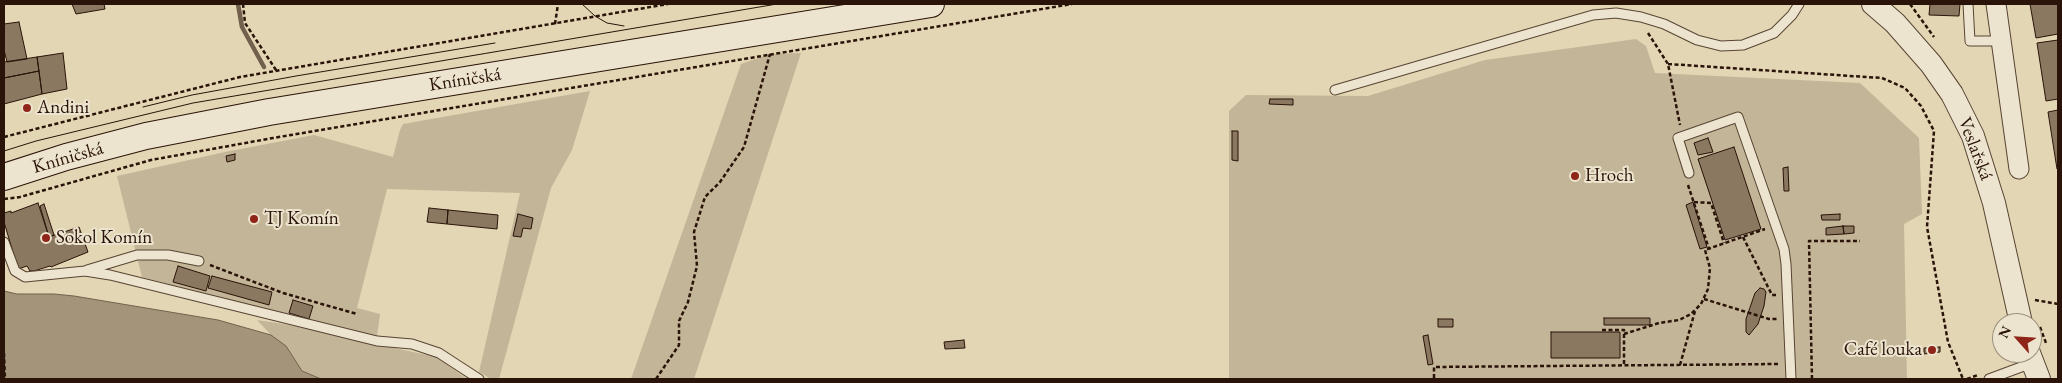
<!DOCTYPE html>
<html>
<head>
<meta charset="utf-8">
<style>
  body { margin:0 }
  #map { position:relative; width:2062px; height:383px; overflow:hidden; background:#e2d6b4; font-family:"EB Garamond",serif }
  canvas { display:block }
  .frame { position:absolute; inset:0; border:5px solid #2a1308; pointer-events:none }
  .north { position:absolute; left:1992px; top:313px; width:50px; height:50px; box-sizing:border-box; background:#ece4ce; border:1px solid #9e907f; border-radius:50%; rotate:296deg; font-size:14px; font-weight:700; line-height:20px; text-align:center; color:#2a1308 }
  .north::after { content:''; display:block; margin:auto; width:18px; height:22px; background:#8f2418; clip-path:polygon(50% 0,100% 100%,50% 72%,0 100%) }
</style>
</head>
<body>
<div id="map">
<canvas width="2062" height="383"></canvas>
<div class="frame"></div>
<div class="north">N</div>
</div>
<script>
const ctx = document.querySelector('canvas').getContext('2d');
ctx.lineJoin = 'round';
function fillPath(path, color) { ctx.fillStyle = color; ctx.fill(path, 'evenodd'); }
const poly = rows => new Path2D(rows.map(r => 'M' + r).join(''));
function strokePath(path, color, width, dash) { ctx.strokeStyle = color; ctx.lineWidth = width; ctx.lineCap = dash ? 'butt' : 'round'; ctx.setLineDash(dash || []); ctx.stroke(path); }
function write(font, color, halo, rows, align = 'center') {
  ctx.font = font + ' "EB Garamond",serif'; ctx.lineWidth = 4; ctx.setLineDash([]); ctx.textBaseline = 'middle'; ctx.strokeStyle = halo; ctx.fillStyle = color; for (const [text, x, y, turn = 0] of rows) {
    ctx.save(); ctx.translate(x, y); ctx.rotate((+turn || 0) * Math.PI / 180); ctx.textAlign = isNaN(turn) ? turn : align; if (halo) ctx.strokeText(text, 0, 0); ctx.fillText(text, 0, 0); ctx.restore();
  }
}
const green = poly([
  [1636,39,1646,46,1655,73,1860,83,1919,138,1922,214,1904,224,1907,379,1229,379,1229,111,1246,95,1368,96,1485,60],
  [801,53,694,379,631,379,741,64,770,54],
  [590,91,572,150,551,188,499,379,491,379,479,372,520,193,387,189,357,308,380,314,377,336,287,316,142,277,117,176,225,152,314,135,393,157,400,130,403,124],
  [257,320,290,325,436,357,467,379,321,379,302,371,286,346,271,335]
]);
const water = poly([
  [4,291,17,294,54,294,74,296,218,320,271,335,286,346,302,371,321,379,4,379,4,291]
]);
const stream = poly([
  [238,4,242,27,264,67]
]);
const building = poly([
  [72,4,104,4,105,9,76,14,72,4],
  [1930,4,1960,4,1959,16,1929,15,1930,4],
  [2030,4,2058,4,2058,34,2036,38,2030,4],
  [19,22,27,59,7,62,4,50,4,24,19,22],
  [2058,40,2058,99,2046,101,2037,43,2058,40],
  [63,53,67,89,42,94,37,57,63,53],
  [37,57,39,71,4,78,4,62,37,57],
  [39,71,42,94,4,104,4,78,39,71],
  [1270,99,1293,99,1293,105,1269,104,1270,99],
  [2058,110,2058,169,2057,169,2048,112,2058,110],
  [1232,131,1238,131,1238,161,1232,160,1232,131],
  [1708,138,1713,152,1698,155,1694,143,1708,138],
  [1734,147,1761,229,1725,240,1698,159,1734,147],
  [235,154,235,160,227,162,226,156,235,154],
  [1788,167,1789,191,1784,191,1783,168,1788,167],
  [1693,202,1707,247,1700,249,1686,205,1693,202],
  [38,203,49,237,79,227,88,252,51,267,50,266,34,271,30,271,27,266,18,269,4,222,4,213,11,211,11,213,38,203],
  [44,204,54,235,49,237,40,206,44,204],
  [429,208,448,210,447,224,427,222,429,208],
  [448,210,498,215,497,229,447,224,448,210],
  [518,214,533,218,531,229,523,228,521,237,513,236,518,214],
  [1840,214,1840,220,1822,220,1821,215,1840,214],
  [1843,226,1854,226,1854,233,1844,234,1843,226],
  [1843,226,1844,234,1826,235,1826,228,1843,226],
  [178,266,210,276,206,291,173,282,178,266],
  [212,276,272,292,269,305,208,288,212,276],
  [1760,288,1764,289,1766,292,1764,306,1758,324,1749,335,1746,332,1746,319,1755,293,1760,288],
  [293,300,313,306,309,319,289,313,293,300],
  [1604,318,1650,318,1650,325,1604,325,1604,318],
  [1438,319,1453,319,1453,327,1438,327,1438,319],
  [1551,332,1620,332,1620,358,1551,358,1551,332],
  [1428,335,1433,364,1428,365,1423,336,1428,335],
  [964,340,965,348,945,349,944,342,964,340],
  [1940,347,1940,352,1924,354,1924,348,1940,347]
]);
const path = poly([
  [243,4,245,23,276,70],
  [1910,4,1934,37],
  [555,24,558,4],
  [1648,33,1668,64,1680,125],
  [1668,64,1882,78,1905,88,1921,106,1934,131,1927,227,1948,342,1963,379],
  [4,137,240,77,668,4],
  [1688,185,1709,249],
  [4,199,20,197,151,160,273,138,1072,4],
  [1694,202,1711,203,1724,243],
  [1743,237,1772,295,1776,295],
  [210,265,283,293,357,314],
  [1704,299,1769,319,1777,319],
  [2035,300,2058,304],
  [2040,327,2046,343],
  [1602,330,1624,330,1624,365],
  [1624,334,1659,323,1679,320,1691,314,1701,304,1708,289,1710,268,1705,250,1765,229],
  [4,353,5,379],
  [1680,365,1695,311],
  [1434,378,1434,367,1779,364],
  [656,379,679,345,679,321,688,302,697,266,694,232,705,197,720,182,744,147,770,54],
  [1812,379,1809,241,1860,241],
  [1967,379,1978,375]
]);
const service = poly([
  [1968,4,1970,41,2001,41],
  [1335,90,1593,15,1616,13,1641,17,1664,24,1697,40,1721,46,1743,45,1774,33,1792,15,1799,4],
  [1689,173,1678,138,1738,117,1784,249,1786,264,1791,379],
  [4,242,15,271,25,277,85,271,110,275,377,341,412,344,439,353,479,379],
  [87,270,137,255,168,255,199,261],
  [1989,379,2032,363]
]);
const minor = poly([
  [1996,4,2019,169]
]);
const tertiary = poly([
  [1873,4,1895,23,1931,64,1952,94,1973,136,1994,203,2021,323],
  [2029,353,2039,379]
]);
const secondary = poly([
  [4,177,66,157,146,136,269,112,931,4]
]);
const tram = poly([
  [582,4,595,16,607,23,624,26],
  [143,107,192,95,296,76,495,43],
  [4,151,36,141,193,103,777,4]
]);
const markers = [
  [27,108,5,"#8f2418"],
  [1575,176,5,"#8f2418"],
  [254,219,5,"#8f2418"],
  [46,238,5,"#8f2418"],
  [1932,350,5,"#8f2418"]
];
const streetNames = [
  ["Kníničská",465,80,-9],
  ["Veslařská",1975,149,69],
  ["Kníničská",68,158,-16]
];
const poiNames = [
  ["Andini",37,108],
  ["Hroch",1585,176],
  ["TJ Komín",264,219],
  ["Sokol Komín",56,238],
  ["Café louka",1922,350,"right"]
];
fillPath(green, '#c3b597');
fillPath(water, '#a3947a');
strokePath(water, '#73604c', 1);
strokePath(stream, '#73604c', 4.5);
fillPath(building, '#8a7861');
strokePath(building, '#2a1308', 1);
strokePath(service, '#584433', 11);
strokePath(minor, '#584433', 21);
strokePath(tertiary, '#584433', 24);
strokePath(secondary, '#2a1308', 28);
strokePath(path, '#2a1308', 2.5, [4, 2.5]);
strokePath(service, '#ece4ce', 9);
strokePath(minor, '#ece4ce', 19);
strokePath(tertiary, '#ece4ce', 22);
strokePath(secondary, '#ece4ce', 26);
strokePath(tram, '#2a1308', 1);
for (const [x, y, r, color] of markers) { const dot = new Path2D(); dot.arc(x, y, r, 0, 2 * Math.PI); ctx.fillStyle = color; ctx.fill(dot); strokePath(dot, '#ece4ce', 2); }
write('19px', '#2a1308', '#ece4ce', streetNames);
write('19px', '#2a1308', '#ece4ce', poiNames, 'left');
</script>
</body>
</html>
